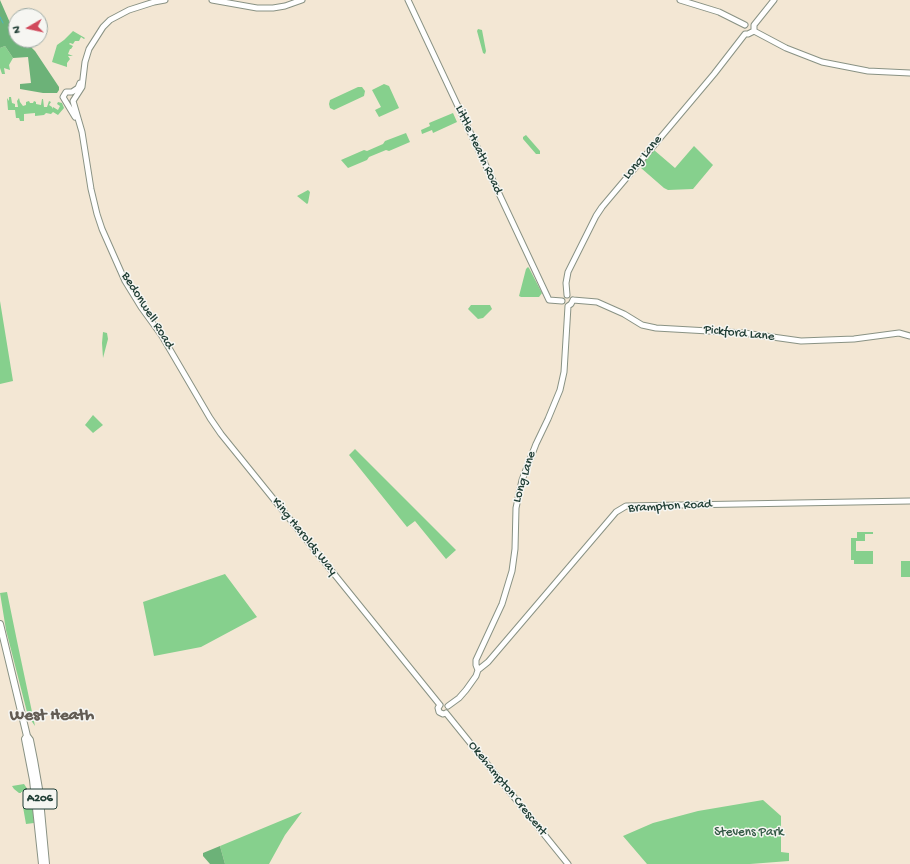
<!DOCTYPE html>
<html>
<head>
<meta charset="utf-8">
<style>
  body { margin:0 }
  #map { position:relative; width:910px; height:864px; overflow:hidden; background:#f3e7d4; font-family:"Gochi Hand",sans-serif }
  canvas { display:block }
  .north { position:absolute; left:8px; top:8px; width:40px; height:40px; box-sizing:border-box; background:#f6f6f2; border:1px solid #a0aca6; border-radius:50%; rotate:261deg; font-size:11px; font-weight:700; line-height:16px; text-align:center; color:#1f3d34 }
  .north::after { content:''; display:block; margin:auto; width:14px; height:18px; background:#d1495b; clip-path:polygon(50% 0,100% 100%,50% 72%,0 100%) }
</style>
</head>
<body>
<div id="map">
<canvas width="910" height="864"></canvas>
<div class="north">N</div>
</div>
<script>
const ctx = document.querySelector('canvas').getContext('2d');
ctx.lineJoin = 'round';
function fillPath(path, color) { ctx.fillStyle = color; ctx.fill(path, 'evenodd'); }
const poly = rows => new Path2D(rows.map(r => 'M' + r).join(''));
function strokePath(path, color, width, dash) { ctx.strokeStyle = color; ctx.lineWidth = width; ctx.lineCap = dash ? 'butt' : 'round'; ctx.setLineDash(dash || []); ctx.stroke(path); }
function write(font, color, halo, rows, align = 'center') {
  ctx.font = font + ' "Gochi Hand",sans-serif'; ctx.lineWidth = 3; ctx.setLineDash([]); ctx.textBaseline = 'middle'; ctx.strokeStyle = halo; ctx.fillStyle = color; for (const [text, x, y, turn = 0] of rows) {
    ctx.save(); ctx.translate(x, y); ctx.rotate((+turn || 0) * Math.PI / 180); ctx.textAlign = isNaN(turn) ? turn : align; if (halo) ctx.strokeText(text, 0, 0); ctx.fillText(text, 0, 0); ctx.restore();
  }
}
const green = poly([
  [478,29,482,30,486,51,485,54,483,53,477,31],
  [73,31,85,38,84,39,81,37,79,41,75,41,73,44,70,43,69,44,73,46,71,49,70,49,68,54,73,56,68,56,70,59,67,63,67,67,52,62,57,45,64,40,67,42,64,40],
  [5,46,13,58,9,65,10,70,4,68,5,74,2,74,0,68,0,48],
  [384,84,389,86,399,108,379,117,375,110,381,107,372,90],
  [358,87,362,87,365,91,364,96,334,110,330,108,329,104,330,100],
  [9,97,11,97,12,103,15,104,15,107,18,107,17,101,19,98,20,102,23,106,26,105,26,102,29,101,30,103,33,103,34,101,36,102,36,104,41,105,42,99,43,99,44,107,47,107,49,101,51,102,49,105,52,107,52,109,53,107,58,110,60,106,57,104,58,102,62,103,64,108,58,115,53,112,51,114,46,113,44,115,35,116,35,113,24,114,24,121,20,121,19,118,16,118,15,110,8,110,7,98,9,101],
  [453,113,457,122,433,133,432,130,422,134,421,130,430,126,429,123],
  [406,133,410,142,389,151,386,150,369,157,367,160,348,168,341,160,364,150,367,151,383,144,385,141],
  [526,135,540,151,540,154,536,154,523,139,523,137],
  [694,146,713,165,693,189,668,190,664,188,641,168,641,166,654,150,675,168],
  [308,190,310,192,308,203,307,204,297,196],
  [528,267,529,268,542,293,539,297,521,297,519,296,526,269],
  [0,301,13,381,0,384],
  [471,305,490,305,492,309,483,318,478,319,468,309],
  [103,332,107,333,108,339,103,358,102,343],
  [93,415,103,425,93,433,85,425],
  [355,449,456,550,446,559,415,521,407,527,349,455],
  [857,532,873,532,873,534,865,534,865,541,856,541,856,551,873,551,873,564,854,564,854,560,851,560,851,538,857,538],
  [901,561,910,561,910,577,901,577],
  [225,574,257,617,201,647,154,656,143,602],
  [7,592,17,641,35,726,28,716,6,630,0,593],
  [24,784,28,790,28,797,26,797,26,791,21,792,21,793,19,793,14,789,12,786],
  [763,800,781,816,781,852,789,853,789,861,750,864,647,864,623,836,653,823,698,811],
  [33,805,34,823,26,824,23,807],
  [302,812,285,835,269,864,225,864,220,846]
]);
const forest = poly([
  [0,0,11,25,16,31,16,40,24,40,35,51,59,87,59,90,57,93,43,93,20,89,20,84,31,83,28,57,13,58,5,46,0,48],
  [220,846,225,864,210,864,203,856,203,853]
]);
const stream = poly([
  [0,17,3,23]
]);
const minor = poly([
  [165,0,154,2,129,10,110,20,103,27,89,49,85,62,82,87,73,101,82,132,91,189,97,214,102,229,125,281,141,307,162,336,210,418,221,434,440,705],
  [212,0,257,8,273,8,285,6,302,0],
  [408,0,549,300,562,301],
  [680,0,719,12,745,25],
  [754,31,786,48,822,62,868,71,910,73],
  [75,117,63,97,66,92,72,92,78,88,80,83],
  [567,295,566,283,568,272,596,216,602,207,714,74,745,34,748,34,754,31,754,25,774,0],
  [573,300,597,302,624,314,642,325,656,328,744,333,801,341,854,339,899,333,910,336],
  [478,670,476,665,476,660,502,604,512,571,515,549,516,508,522,480,536,444,548,419,560,390,564,372,568,306,571,304,573,300],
  [440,705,438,708,439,712,443,714,446,713],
  [448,706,459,698,466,690,476,676,478,670,488,662,616,512,626,506,910,501],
  [446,713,568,864]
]);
const major = poly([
  [0,624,27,736,30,740,34,760,39,789,46,864],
  [27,736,25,739,33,780,42,864]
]);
const shields = [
  [40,799,34]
];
const shieldNames = [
  ["A206",40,799]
];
const streetNames = [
  ["Little Heath Road",478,150,65],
  ["Long Lane",643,158,-50],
  ["Bedonwell Road",147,311,58],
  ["Pickford Lane",739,334,6],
  ["Long Lane",525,477,-73],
  ["Brampton Road",670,507,-3],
  ["King Harolds Way",304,537,51],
  ["Okehampton Crescent",507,789,51]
];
const parkNames = [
  ["Stevens Park",749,833]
];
const districtNames = [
  ["West Heath",52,716]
];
fillPath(green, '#86d08d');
fillPath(forest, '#6cb278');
strokePath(stream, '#48b6c3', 1);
strokePath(minor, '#899284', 7);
strokePath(major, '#899284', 8);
strokePath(minor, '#fff', 5);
strokePath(major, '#fff', 6);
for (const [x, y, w] of shields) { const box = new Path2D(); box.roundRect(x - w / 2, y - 10, w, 20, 3); ctx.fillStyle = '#f6f6f2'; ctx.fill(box); strokePath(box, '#1f3d34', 1); }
write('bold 12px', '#1f3d34', null, shieldNames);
write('13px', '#1f3d34', '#f6f6f2', streetNames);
write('13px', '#345a46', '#f6f6f2', parkNames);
write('bold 17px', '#625c54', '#f6f6f2', districtNames);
</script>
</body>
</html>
